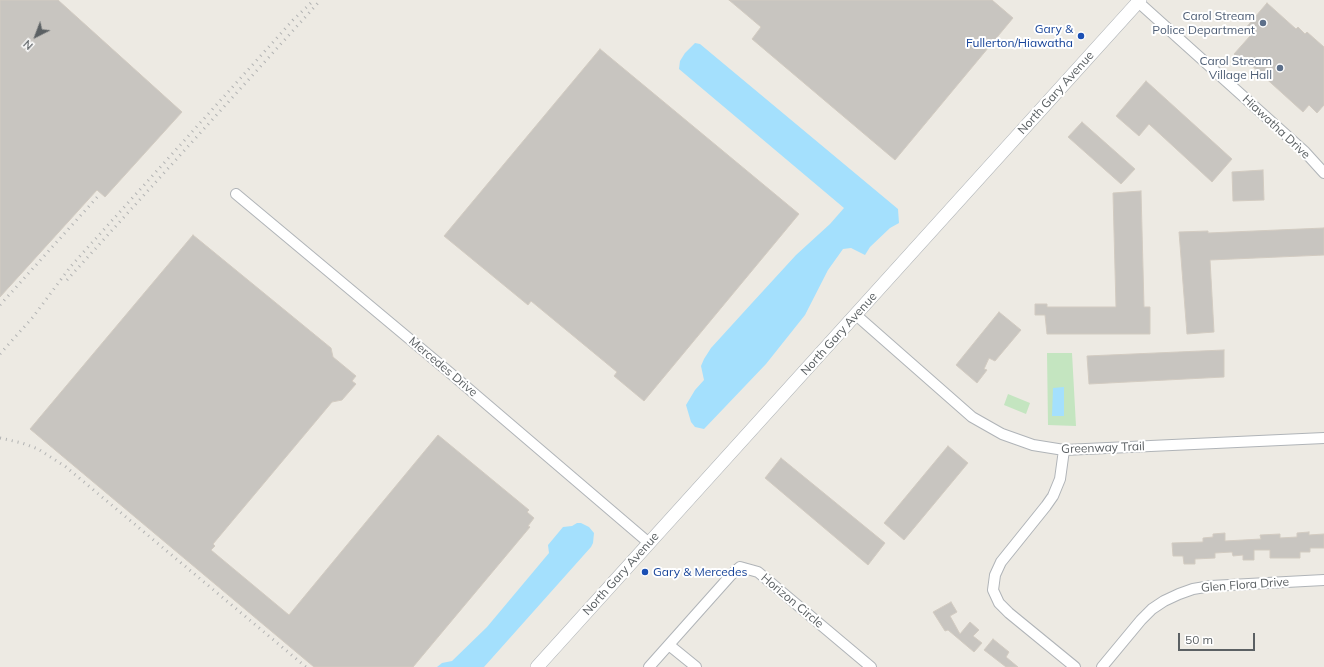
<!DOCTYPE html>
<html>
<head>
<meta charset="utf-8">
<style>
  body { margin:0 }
  #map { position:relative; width:1324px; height:667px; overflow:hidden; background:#edeae3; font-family:Mulish,sans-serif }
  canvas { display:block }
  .north { position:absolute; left:16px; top:16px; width:40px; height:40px; -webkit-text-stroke:3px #fff; paint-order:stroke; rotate:222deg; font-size:11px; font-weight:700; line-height:16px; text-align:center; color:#5b6063 }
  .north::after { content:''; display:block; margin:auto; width:14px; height:18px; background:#5b6063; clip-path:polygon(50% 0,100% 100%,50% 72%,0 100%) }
  .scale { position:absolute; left:1178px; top:633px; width:77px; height:18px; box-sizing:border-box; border:2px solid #5b6063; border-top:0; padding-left:5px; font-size:12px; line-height:14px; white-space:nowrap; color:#5b6063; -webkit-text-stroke:3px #fff; paint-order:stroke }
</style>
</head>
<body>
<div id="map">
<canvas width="1324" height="667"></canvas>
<div class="north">N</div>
<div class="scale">50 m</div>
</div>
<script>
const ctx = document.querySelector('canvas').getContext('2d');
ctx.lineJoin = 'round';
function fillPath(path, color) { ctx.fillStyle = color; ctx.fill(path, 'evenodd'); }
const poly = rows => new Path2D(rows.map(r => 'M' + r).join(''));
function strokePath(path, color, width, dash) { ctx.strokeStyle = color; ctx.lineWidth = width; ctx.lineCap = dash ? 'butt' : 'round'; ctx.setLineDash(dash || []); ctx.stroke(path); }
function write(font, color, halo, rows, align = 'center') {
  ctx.font = font + ' Mulish,sans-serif'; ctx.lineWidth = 4; ctx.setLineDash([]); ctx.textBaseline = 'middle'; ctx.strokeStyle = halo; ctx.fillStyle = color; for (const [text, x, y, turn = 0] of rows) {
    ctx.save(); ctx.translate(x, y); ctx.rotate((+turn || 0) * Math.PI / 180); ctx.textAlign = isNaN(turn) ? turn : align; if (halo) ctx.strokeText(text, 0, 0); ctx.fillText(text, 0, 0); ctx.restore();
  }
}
const green = poly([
  [1047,353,1072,353,1076,426,1048,425],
  [1008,394,1030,403,1026,414,1004,405]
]);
const water = poly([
  [695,43,700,44,898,209,899,223,890,228,870,247,865,255,851,248,843,249,828,270,805,315,766,364,704,429,695,427,691,422,686,405,695,390,704,380,701,366,704,359,711,348,752,303,796,255,830,224,844,208,679,69,680,61,685,53],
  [1064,387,1064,416,1052,416,1053,388],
  [577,523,581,523,589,527,594,533,593,543,591,547,484,667,437,667,442,663,452,661,487,627,549,553,548,545,563,527,572,526]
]);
const building = poly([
  [0,0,58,0,182,112,105,197,97,190,0,297,0,0],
  [729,0,992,0,1013,18,895,160,752,39,761,27,729,0],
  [1267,3,1296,29,1298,27,1305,34,1307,32,1324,47,1324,105,1317,113,1309,105,1303,112,1250,64,1248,66,1234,54,1250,36,1244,30,1267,3],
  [600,49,799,214,644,401,614,376,617,372,531,301,528,305,444,236,600,49],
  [1146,81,1232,159,1212,182,1149,124,1139,136,1116,116,1146,81],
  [1082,122,1135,169,1121,184,1068,137,1082,122],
  [1263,170,1264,200,1233,201,1232,172,1263,170],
  [1141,191,1144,307,1150,307,1150,334,1047,334,1045,315,1035,315,1035,304,1047,304,1047,307,1116,307,1113,193,1141,191],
  [1324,228,1324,255,1210,260,1214,332,1187,334,1179,232,1208,231,1208,233,1324,228],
  [193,235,331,348,333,357,356,376,352,381,356,384,342,400,332,402,213,544,215,546,211,550,289,615,438,435,529,510,527,512,534,518,528,526,530,527,413,667,314,667,30,429,193,235],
  [999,312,1021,330,995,361,989,358,984,369,987,370,977,383,956,365,999,312],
  [1224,350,1224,377,1089,384,1087,356,1224,350],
  [948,446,968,463,904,540,884,523,948,446],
  [781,458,885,543,868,565,765,478,781,458],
  [1309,532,1309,535,1324,534,1324,548,1310,548,1310,552,1300,552,1300,558,1270,558,1270,550,1254,550,1254,560,1243,560,1243,555,1233,556,1232,552,1215,553,1215,558,1195,559,1195,564,1184,564,1183,556,1173,556,1172,543,1203,542,1203,538,1213,537,1213,534,1225,533,1225,541,1261,539,1260,535,1280,534,1280,538,1297,537,1297,533,1309,532],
  [951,602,957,612,950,616,960,634,970,622,979,630,973,636,982,643,974,652,948,630,945,631,933,612,951,602],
  [993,639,1009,652,1006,657,1018,667,1006,667,984,650,993,639]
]);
const minor = poly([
  [1136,0,1305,152,1324,173],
  [236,194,449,372,649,543],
  [856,315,972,417,1002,434,1033,445,1064,450,1324,438],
  [1064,450,1060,479,1053,496,1046,506,1001,562,995,575,993,590,999,603,1009,613,1075,667],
  [669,645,696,667],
  [649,667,731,575,740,567,758,572,871,667],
  [1102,667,1141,620,1152,609,1164,601,1179,594,1193,589,1211,586,1324,580]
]);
const tertiary = poly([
  [537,667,1140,0]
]);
const rail = poly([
  [67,280,318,3],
  [0,305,100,194],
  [0,354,33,317,71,266,293,20,314,0],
  [0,438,22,443,38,449,66,467,306,667]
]);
const markers = [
  [1263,23,4,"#5c6f8a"],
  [1081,36,4,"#1a4fb4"],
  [1280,68,4,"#5c6f8a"],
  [645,572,4,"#1a4fb4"]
];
const serviceNames = [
  ["Carol Stream",1255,16],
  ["Police Department",1255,30],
  ["Carol Stream",1272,61],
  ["Village Hall",1272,75]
];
const transitNames = [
  ["Gary &",1073,29],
  ["Fullerton/Hiawatha",1073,43],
  ["Gary & Mercedes",653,572,"left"]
];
const streetNames = [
  ["North Gary Avenue",1056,93,-48],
  ["Hiawatha Drive",1276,127,43],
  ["North Gary Avenue",839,334,-48],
  ["Mercedes Drive",443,367,40],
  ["Greenway Trail",1103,448,-2],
  ["North Gary Avenue",621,574,-48],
  ["Glen Flora Drive",1245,585,-4],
  ["Horizon Circle",792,601,40]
];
fillPath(green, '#c4e5c0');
fillPath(water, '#a4e0fd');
fillPath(building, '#c8c5c0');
strokePath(building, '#d2cbc1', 1);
strokePath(minor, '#b0b4b8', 12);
strokePath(tertiary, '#b0b4b8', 14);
strokePath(minor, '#fff', 10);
strokePath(tertiary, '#fff', 13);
strokePath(rail, '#b2b3b3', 3, [1, 5]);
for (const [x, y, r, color] of markers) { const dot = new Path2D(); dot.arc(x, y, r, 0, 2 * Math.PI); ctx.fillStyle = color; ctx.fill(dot); strokePath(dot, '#fff', 1.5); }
write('12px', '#4e5e75', '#fff', serviceNames, 'right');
write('12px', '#164399', '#fff', transitNames, 'right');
write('12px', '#5b6063', '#fff', streetNames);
</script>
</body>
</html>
